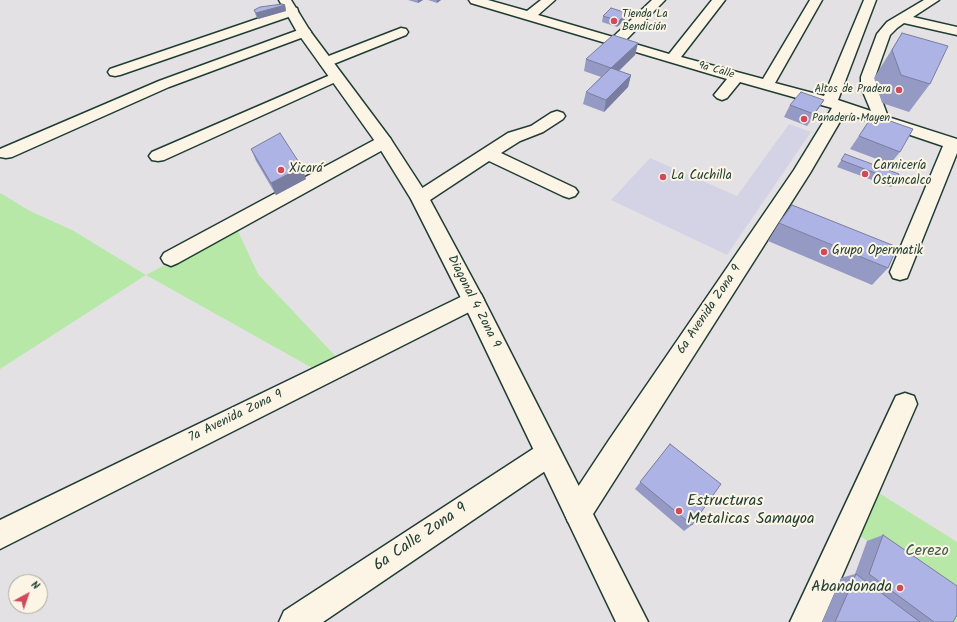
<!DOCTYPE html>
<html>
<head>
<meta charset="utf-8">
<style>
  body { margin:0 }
  #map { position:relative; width:957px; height:622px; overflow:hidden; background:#e4e1e5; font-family:Kalam,sans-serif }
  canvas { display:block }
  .north { position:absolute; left:8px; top:574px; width:40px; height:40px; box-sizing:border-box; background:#fcf5e5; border:1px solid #a4ab9e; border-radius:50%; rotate:40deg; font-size:11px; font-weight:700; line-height:16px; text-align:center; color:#1f3d34 }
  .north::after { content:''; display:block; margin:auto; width:14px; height:18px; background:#d1495b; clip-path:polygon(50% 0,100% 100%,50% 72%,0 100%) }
</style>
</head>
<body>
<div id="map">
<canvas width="957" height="622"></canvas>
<div class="north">N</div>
</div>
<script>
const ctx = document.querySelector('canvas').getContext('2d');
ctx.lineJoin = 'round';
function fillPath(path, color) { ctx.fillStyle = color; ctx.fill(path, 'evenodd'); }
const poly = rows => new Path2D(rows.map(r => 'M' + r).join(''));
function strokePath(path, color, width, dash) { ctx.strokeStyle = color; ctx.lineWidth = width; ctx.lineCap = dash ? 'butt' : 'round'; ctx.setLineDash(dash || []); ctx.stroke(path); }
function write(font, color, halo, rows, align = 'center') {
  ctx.font = font + ' Kalam,sans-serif'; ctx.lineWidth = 4; ctx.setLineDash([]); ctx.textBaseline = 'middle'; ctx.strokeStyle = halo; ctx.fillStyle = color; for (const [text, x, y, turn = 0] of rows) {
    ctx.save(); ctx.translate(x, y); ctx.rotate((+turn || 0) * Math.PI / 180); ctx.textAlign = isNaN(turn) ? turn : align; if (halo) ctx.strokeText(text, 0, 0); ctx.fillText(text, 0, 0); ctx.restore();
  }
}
const built = poly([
  [789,124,811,132,727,255,611,200,650,158,737,196]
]);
const green = poly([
  [0,193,30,211,72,230,146,275,236,227,258,274,343,364,323,374,146,275,0,369],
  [868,486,957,542,957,622,935,622,948,598,849,528]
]);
const minor = poly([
  [469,0,488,0,527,11,541,0,555,0,538,15,613,37,652,0,665,0,625,41,669,54,712,0,725,0,681,57,763,79,810,0,822,0,775,83,824,96,864,0,876,0,838,100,871,111,861,87,861,77,877,34,887,22,924,0,939,0,913,17,957,27,957,35,904,23,897,28,890,35,875,77,877,87,888,117,957,139,957,153,907,278,900,280,893,278,890,272,943,146,845,113,810,173,588,522,578,526,568,522,564,512,568,502,609,440,794,170,832,108,740,82,727,98,722,100,717,98,714,95,727,79,471,3,469,0],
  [292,7,297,8,298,11,297,14,120,75,115,76,110,75,108,72,110,69,292,7],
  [304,28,309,29,311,32,309,35,169,87,12,157,6,158,0,157,0,149,159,81,304,28],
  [401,28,406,29,408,32,406,35,331,65,326,66,321,65,319,62,321,59,401,28],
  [335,73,340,74,342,77,340,80,164,160,158,161,152,160,149,156,152,152,335,73],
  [557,111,563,113,565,116,563,119,543,132,520,141,501,153,575,188,578,192,575,196,569,198,563,196,489,161,427,202,420,204,413,202,411,198,413,194,508,133,531,126,551,113,557,111],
  [384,137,390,138,392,142,390,146,178,263,171,266,164,263,161,258,164,253,378,138,384,137],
  [473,291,481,294,484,300,481,306,0,549,0,520,473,291],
  [905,393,914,396,917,404,822,622,790,622,896,396,905,393],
  [548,441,557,445,561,454,557,463,323,622,279,622,284,611,539,445,548,441]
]);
const major = poly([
  [279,0,291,0,310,31,390,138,429,198,484,300,648,622,616,622,462,300,411,199,377,144,297,32,279,0]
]);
const wall = poly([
  [408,0,423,0,418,3],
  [428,0,441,0,437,3],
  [285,5,286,11,258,19,256,16,254,10],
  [627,13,625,19,617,27,602,22,603,16],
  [902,33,930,84,909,112,882,103,874,78],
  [638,43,635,55,619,71,631,75,628,87,604,112,583,104,586,92,601,77,584,71,586,59],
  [824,100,816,112,807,126,784,117,790,105],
  [873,115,900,152,890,164,850,149],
  [251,149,306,179,276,195,256,161],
  [845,154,896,181,891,187,837,167],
  [779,223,888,268,872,285,768,241],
  [670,444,692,525,684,531,635,489],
  [883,535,953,622,822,622,841,578,855,574,867,541]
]);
const shadedWall = poly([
  [418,0,423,0,418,3],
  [437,0,441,0,437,3],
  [285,5,286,11,258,19,256,13],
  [627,13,625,19,617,27,619,21],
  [638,43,635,55,609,80,611,68],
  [631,75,628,87,604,112,606,100],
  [824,100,816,112,807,126,814,114],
  [302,167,306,179,276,195,271,183]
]);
const building = poly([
  [282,4,285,5,256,13,254,10,260,7,282,4],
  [611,8,627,13,619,21,603,16,611,8],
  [902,33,948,46,930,84,901,75,892,50,902,33],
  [613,35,638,43,611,68,586,59,613,35],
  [611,68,631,75,606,100,586,92,611,68],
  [801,92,824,100,814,114,790,105,801,92],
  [873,115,913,129,900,152,859,136,873,115],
  [280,133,302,167,271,183,251,149,280,133],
  [845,154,899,174,896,181,841,160,845,154],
  [792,205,897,247,888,268,779,223,792,205],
  [670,444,721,484,692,525,640,482,670,444],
  [883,535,957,586,957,615,953,622,934,622,869,574,883,535],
  [856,574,920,622,835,622,856,574]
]);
const markers = [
  [614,21,4,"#d1495b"],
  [899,90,4,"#d1495b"],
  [804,119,4,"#d1495b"],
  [281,170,4,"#d1495b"],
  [865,174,4,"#d1495b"],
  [663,177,4,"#d1495b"],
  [824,252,4,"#d1495b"],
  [679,511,4,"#d1495b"],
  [900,588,4,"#d1495b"]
];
const farPoinames = [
  ["Tienda La",622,15],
  ["Bendición",622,28],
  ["Altos de Pradera",891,90,"right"],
  ["Panadería Mayen",812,119]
];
const farStreetnames = [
  ["9a Calle",716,71,16]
];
const poiNames = [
  ["Carnicería",873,167],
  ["Ostuncalco",873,182],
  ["Xicará",289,170],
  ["La Cuchilla",671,177],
  ["Grupo Opermatik",832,252]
];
const streetNames = [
  ["Diagonal 4 Zona 9",473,302,63],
  ["6a Avenida Zona 9",710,310,-56],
  ["7a Avenida Zona 9",236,417,-26]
];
const nearPoinames = [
  ["Estructuras",687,502],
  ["Metalicas Samayoa",687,520],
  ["Abandonada",892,588,"right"]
];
const nearStreetnames = [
  ["6a Calle Zona 9",421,538,-34]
];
const nearParknames = [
  ["Cerezo",927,552]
];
fillPath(built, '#d4d3e5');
fillPath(green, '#b7e8a8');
strokePath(minor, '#1f3d34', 3);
strokePath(major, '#1f3d34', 3);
fillPath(minor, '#fcf5e5');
fillPath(major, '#fcf5e5');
fillPath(wall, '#959ac4');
fillPath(shadedWall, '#797da0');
fillPath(building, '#adb3e4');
strokePath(building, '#797da0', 1);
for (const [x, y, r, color] of markers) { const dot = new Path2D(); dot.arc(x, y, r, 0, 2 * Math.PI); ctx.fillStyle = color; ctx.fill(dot); strokePath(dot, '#fcf5e5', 1.5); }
write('11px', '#1f3d34', '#fcf5e5', farPoinames, 'left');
write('11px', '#1f3d34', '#fcf5e5', farStreetnames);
write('13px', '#1f3d34', '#fcf5e5', poiNames, 'left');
write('13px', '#1f3d34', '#fcf5e5', streetNames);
write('16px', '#1f3d34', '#fcf5e5', nearPoinames, 'left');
write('16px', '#1f3d34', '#fcf5e5', nearStreetnames);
write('16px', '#3d5f4b', '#fcf5e5', nearParknames);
</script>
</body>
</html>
